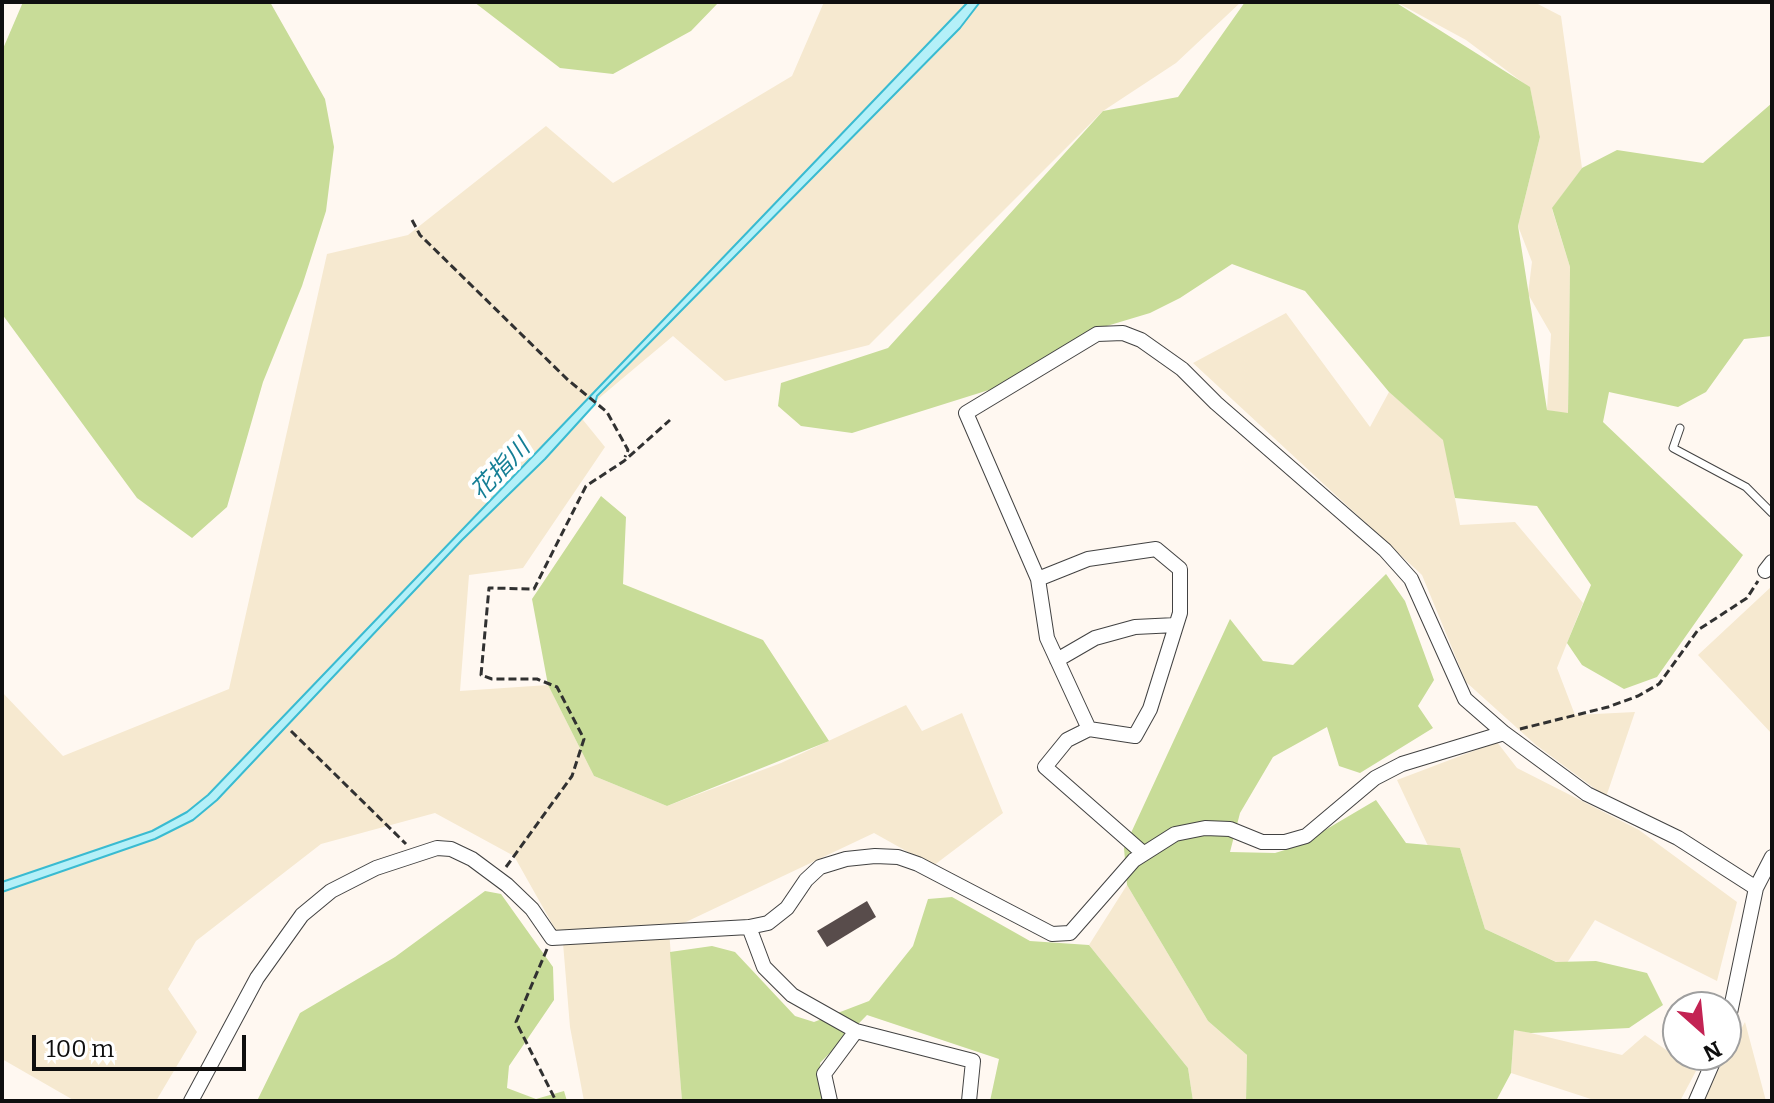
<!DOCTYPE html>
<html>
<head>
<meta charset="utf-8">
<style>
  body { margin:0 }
  #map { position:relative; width:1774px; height:1103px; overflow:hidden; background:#fff8f1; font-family:Bitter,serif }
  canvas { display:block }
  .frame { position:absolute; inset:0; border:4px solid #0f0f0f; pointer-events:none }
  .north { position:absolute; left:1662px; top:991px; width:80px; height:80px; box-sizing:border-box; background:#fff; border:2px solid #9f9f9f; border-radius:50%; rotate:153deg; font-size:22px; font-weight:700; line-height:32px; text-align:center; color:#0f0f0f }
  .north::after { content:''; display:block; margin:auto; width:28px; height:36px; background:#c32353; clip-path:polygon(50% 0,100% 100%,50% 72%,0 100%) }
  .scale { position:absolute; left:32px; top:1035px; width:214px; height:36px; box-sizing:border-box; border:4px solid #0f0f0f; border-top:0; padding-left:10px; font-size:24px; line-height:28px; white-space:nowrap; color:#0f0f0f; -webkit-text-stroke:6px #fff; paint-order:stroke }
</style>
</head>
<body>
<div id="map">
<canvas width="1774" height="1103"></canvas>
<div class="frame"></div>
<div class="north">N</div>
<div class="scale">100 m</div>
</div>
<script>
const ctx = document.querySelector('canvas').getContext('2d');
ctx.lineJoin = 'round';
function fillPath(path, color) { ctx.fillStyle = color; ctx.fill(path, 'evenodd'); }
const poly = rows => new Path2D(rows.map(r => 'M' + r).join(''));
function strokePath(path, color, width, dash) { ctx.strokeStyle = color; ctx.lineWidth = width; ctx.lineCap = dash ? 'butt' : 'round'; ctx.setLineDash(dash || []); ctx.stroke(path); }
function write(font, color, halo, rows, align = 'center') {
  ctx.font = font + ' Bitter,"Noto Sans JP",serif'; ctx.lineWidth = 8; ctx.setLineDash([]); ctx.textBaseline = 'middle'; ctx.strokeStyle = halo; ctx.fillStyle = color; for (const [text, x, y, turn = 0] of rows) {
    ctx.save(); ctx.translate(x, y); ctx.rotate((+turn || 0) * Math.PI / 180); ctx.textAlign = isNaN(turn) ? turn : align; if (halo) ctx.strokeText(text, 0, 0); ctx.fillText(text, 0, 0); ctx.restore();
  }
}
const farmland = poly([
  [824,2,1241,2,1176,63,1103,111,869,345,725,381,673,336,579,415,605,447,523,568,469,575,460,691,548,685,594,776,667,806,781,763,906,705,922,731,962,713,1003,813,933,866,874,833,669,930,682,1101,584,1101,570,1027,563,943,514,856,435,813,321,844,196,941,168,989,197,1032,156,1101,75,1101,2,1059,2,692,63,756,229,689,327,254,408,235,546,126,613,183,792,76],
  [1396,2,1534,2,1561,16,1582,168,1552,209,1570,267,1568,414,1547,410,1551,334,1528,294,1532,262,1518,226,1540,137,1530,88,1466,40],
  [1286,313,1370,427,1389,392,1444,440,1460,525,1515,522,1583,603,1557,668,1575,715,1635,712,1606,797,1536,745,1466,682,1422,575,1193,363],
  [1772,586,1772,734,1698,655],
  [1497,742,1517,768,1639,830,1737,902,1717,981,1595,920,1565,966,1485,929,1460,848,1429,848,1397,780],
  [1127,885,1208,1021,1247,1055,1246,1101,1193,1101,1188,1068,1089,945],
  [1745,1022,1766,1101,1701,1101],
  [1514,1029,1622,1055,1645,1035,1696,1071,1680,1101,1597,1101,1511,1073]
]);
const forest = poly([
  [23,2,270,2,325,99,334,147,326,211,302,286,263,382,227,507,192,538,137,498,2,314,2,51],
  [474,2,719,2,691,31,613,74,560,68],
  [1245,2,1395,2,1530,87,1540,137,1518,226,1547,410,1568,413,1570,267,1552,208,1582,168,1617,150,1703,163,1772,103,1772,336,1744,339,1706,392,1678,407,1609,392,1603,422,1743,555,1657,677,1624,689,1582,665,1567,643,1591,585,1537,506,1455,498,1443,440,1389,392,1305,291,1232,264,1180,298,1150,313,1090,331,992,389,852,433,801,426,778,406,781,383,888,348,1103,111,1178,97],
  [601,496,626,517,623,584,763,640,829,741,667,806,594,776,548,685,532,599],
  [1386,574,1405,601,1434,680,1418,706,1433,728,1360,773,1339,766,1327,727,1273,757,1240,813,1230,852,1275,853,1298,846,1376,800,1406,843,1460,848,1485,929,1556,962,1596,961,1647,973,1663,1005,1629,1028,1531,1033,1514,1030,1511,1073,1496,1101,1246,1101,1247,1055,1208,1021,1127,885,1124,848,1230,619,1263,661,1293,665],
  [485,891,501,894,553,967,554,1000,509,1066,507,1088,536,1099,564,1091,567,1101,257,1101,300,1013,395,957],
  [952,897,1030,941,1089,945,1188,1068,1193,1101,990,1101,999,1059,867,1015,820,1063,825,1101,682,1101,670,952,712,946,735,952,795,1016,814,1022,869,1001,913,946,928,899]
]);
const water = poly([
  [968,2,980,2,960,28,597,396,595,404,545,459,462,540,217,800,193,820,155,839,2,892,2,882,152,831,187,812,208,795,968,2]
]);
const building = poly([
  [867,901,876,917,827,947,817,931]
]);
const path = poly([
  [412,220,420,235,568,380,607,412,628,450,625,457],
  [1520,729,1608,707,1638,696,1659,684,1698,630,1747,598,1758,581],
  [291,731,406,844],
  [506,867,572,776,584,739,557,687,537,679,492,679,481,675,489,588,534,589,586,486,624,461,670,420],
  [547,949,516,1022,556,1101]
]);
const service = poly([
  [1680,428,1673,448,1746,487,1772,513]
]);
const minor = poly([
  [1765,571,1772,562],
  [1038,579,1088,559,1156,549,1180,569,1180,613,1150,709,1135,736,1089,729,1067,740,1045,767,1143,853],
  [1057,660,1095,638,1135,627,1176,625],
  [1089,729,1047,638,1038,579,966,413,1097,334,1123,333,1141,340,1182,369,1216,403,1385,550,1411,579,1465,699,1504,733],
  [749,927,764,967,792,995,856,1031,973,1061,969,1101],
  [1726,1032,1756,888,1772,857],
  [191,1101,257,978,302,915,331,891,376,868,437,848,451,849,472,859,507,885,532,909,552,938,749,927,768,923,787,908,806,880,820,867,846,859,875,856,898,857,918,864,1052,934,1070,933,1134,860,1175,834,1205,828,1230,829,1262,842,1285,842,1306,836,1375,778,1402,764,1504,733,1587,794,1678,838,1756,888],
  [830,1101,824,1074,856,1031],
  [1696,1101,1716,1055]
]);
const waterNames = [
  ["花指川",501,470,-46]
];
fillPath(farmland, '#f6e9d0');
fillPath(forest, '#c8dc98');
fillPath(water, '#b4f0f8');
strokePath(water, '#39bbd1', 2);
fillPath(building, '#584c4b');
strokePath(service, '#424242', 9);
strokePath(minor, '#424242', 16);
strokePath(path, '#313131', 3, [8, 4]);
strokePath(service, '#fff', 7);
strokePath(minor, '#fff', 14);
write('italic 24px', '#147e95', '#fff', waterNames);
</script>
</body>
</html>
